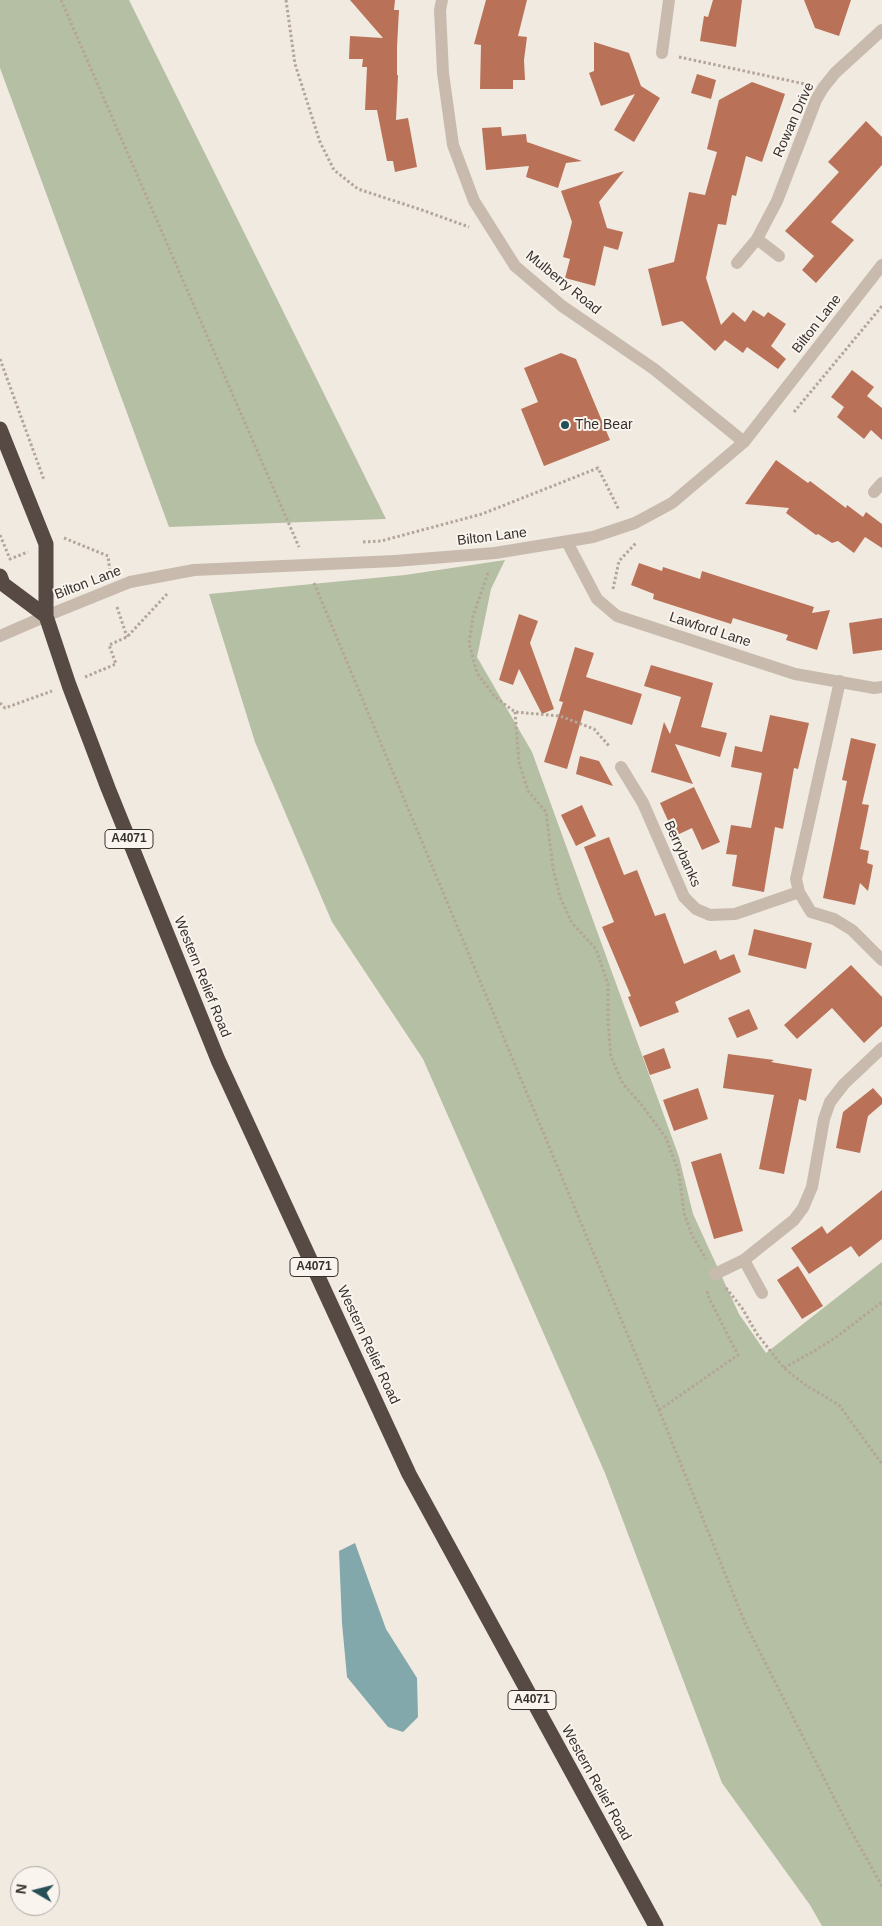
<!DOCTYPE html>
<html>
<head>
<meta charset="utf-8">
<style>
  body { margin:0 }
  #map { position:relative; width:882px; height:1926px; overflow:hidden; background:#f1eae1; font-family:Helvetica,sans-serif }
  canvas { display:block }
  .north { position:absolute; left:10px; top:1866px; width:50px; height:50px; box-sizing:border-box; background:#f9f4ee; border:1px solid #aca6a0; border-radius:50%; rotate:278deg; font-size:14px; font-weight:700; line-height:20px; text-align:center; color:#38302c }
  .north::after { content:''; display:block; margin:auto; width:18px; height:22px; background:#265055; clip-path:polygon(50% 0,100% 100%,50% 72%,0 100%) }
</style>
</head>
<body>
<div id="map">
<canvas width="882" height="1926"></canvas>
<div class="north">N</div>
</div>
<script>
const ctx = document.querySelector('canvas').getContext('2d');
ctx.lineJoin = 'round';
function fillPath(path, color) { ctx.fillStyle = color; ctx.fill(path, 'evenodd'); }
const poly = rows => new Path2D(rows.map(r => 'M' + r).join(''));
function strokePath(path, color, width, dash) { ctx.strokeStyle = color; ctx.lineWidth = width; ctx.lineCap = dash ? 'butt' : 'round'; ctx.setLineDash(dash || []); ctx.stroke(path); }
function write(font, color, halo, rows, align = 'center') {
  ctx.font = font + ' Helvetica,sans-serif'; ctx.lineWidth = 4; ctx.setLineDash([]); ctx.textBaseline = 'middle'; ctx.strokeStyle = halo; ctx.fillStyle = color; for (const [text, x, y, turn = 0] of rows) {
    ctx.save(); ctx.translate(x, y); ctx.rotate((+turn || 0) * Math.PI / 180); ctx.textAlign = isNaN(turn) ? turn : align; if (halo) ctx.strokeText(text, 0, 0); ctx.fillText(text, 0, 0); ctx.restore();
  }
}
const green = poly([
  [0,0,129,0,386,519,169,527,0,68],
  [505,560,491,589,477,657,532,752,679,1157,693,1214,739,1314,766,1353,882,1262,882,1926,822,1926,810,1905,722,1783,605,1473,423,1059,332,922,255,742,209,594,405,575]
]);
const water = poly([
  [355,1543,386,1629,417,1678,418,1717,403,1732,388,1727,347,1677,342,1623,339,1551]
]);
const building = poly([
  [350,0,395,0,394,10,399,10,397,47,397,75,398,75,396,120,408,118,417,167,395,172,393,161,387,161,377,110,365,110,367,67,362,67,363,59,349,59,350,36,383,38],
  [486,0,527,0,518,36,527,37,524,60,525,80,513,80,513,89,480,89,481,45,474,44],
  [713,0,742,0,736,47,700,41,704,16,708,17],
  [804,0,851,0,839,36,815,28],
  [594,42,629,53,641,86,660,98,634,142,614,130,635,94,601,106,589,73,594,71],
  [697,74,716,80,711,99,691,93],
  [752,82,785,94,762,162,746,156,736,196,732,195,726,225,718,224,706,278,721,325,733,312,745,322,753,310,764,317,768,312,786,324,771,346,786,359,778,369,747,347,743,353,725,340,715,351,682,321,662,326,648,269,674,262,689,192,705,195,717,152,707,149,719,100],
  [866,121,882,137,882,165,831,222,854,240,816,283,802,270,814,256,785,231,839,172,828,162],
  [501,127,502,136,526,134,527,142,582,161,566,163,558,188,526,177,529,166,486,170,482,128],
  [624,171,599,202,607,228,623,232,618,250,604,246,595,286,565,278,570,259,563,257,572,222,561,191],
  [561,353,576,359,610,440,544,466,521,409,538,402,524,368],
  [852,370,874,387,867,396,882,408,882,440,871,430,864,439,837,417,844,407,831,397],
  [776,460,808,483,810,481,846,508,847,505,863,517,866,512,882,524,882,548,865,537,854,553,838,541,832,543,818,534,816,535,786,513,789,508,745,504],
  [639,563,662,571,663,567,700,579,702,571,814,607,812,613,830,610,817,650,786,640,788,635,733,618,731,624,653,599,654,594,631,585],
  [519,614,538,621,530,643,554,709,542,714,519,669,513,685,499,680],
  [882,618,882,650,853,654,849,623],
  [575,647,594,653,586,677,642,694,632,725,584,710,567,769,544,762,563,702,559,701],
  [651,665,713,683,701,727,727,733,720,757,675,744,693,784,651,772,664,722,670,734,681,697,644,686],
  [770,715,809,723,798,769,794,768,783,829,775,827,764,892,732,886,737,855,726,854,731,825,751,828,762,773,731,767,735,746,762,752],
  [851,738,876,744,862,804,869,805,860,849,869,851,867,863,873,865,868,891,860,883,855,905,823,898,847,781,842,780],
  [580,756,599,761,613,786,576,774],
  [694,787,720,842,702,850,692,828,675,836,660,803],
  [582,805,596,836,576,846,561,815],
  [609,837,624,875,637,870,655,916,665,913,684,964,716,950,720,960,734,954,741,972,675,1002,679,1012,640,1027,628,997,631,996,602,927,614,922,584,847],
  [754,929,812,943,806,969,748,955],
  [851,965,882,997,882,1026,864,1043,832,1008,797,1039,784,1025],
  [749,1009,758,1029,737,1038,728,1018],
  [664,1048,671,1068,650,1075,643,1056],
  [728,1054,774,1060,771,1062,812,1069,806,1101,799,1099,784,1174,759,1169,774,1095,723,1088],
  [698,1088,708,1119,674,1131,663,1100],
  [873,1088,882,1098,882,1104,868,1116,860,1153,836,1148,843,1112],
  [721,1153,743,1231,714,1239,691,1162],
  [882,1190,882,1239,859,1257,851,1246,809,1274,791,1248,822,1226,827,1234],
  [798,1266,823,1306,802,1319,777,1280]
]);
const path = poly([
  [61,0,299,547],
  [286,0,295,64,320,142,334,170,358,189,422,210,469,227],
  [679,57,805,84],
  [0,359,44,480],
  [794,412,882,306],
  [0,535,10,559,28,552],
  [64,538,108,556,110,572],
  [363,542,381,541,482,514,598,468,619,510],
  [488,573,473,616,469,643,477,673,495,697,515,712,560,716,594,729,610,747],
  [314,583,659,1410,745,1623,850,1829,882,1886],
  [613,589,619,561,636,543],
  [117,607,127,637],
  [85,677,116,664,109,645,127,637,167,594],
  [0,703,5,708,52,691],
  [515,712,519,762,528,791,546,812,553,868,560,897,572,923,596,949,608,984,608,1022,611,1057,623,1084,641,1104,666,1138,679,1173,684,1213,692,1235,706,1259],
  [726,1288,742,1308,757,1334,784,1368,804,1384,839,1405,882,1464],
  [784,1368,814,1351,838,1336,882,1302],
  [659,1410,738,1355,707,1294,708,1291]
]);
const minor = poly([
  [442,0,440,10,443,73,453,145,474,201,515,266,562,306,654,369,744,442],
  [662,53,669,0],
  [757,239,779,256],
  [737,263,757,239,777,201,816,100,823,88,835,73,882,30],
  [874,492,882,483],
  [567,542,597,599,617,616,795,674,874,688,882,687],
  [395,561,495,553,593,537,635,523,672,503,744,442,882,265],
  [0,636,46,616,130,582,194,570],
  [621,767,643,803,684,897,696,909,710,915,735,914,799,892,811,912,834,919,852,930,882,960],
  [799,892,796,879,840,681],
  [744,1260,762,1293],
  [715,1274,744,1260,794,1220,803,1208,812,1187,824,1119,830,1102,844,1084,882,1048]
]);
const highway = poly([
  [0,429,46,544,46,616,69,685,108,788,218,1060,409,1474,656,1926],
  [0,576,3,584,46,616]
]);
const minorBridge = poly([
  [194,570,395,561]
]);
const markers = [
  [565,425,5,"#265055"]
];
const shields = [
  [129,839,48],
  [314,1267,48],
  [532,1700,48]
];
const shieldNames = [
  ["A4071",129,839],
  ["A4071",314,1267],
  ["A4071",532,1700]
];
const streetNames = [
  ["Rowan Drive",794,120,-66],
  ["Mulberry Road",563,283,39],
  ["Bilton Lane",817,324,-52],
  ["Bilton Lane",492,537,-7],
  ["Bilton Lane",88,583,-21],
  ["Lawford Lane",710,630,18],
  ["Berrybanks",682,854,66],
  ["Western Relief Road",202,977,68],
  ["Western Relief Road",368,1345,65],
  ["Western Relief Road",596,1783,61]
];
const poiNames = [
  ["The Bear",575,425]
];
fillPath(green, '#b5bfa3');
fillPath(water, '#83a8ab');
fillPath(building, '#b97258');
strokePath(path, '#b4a599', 3, [2.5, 2.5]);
strokePath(minor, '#c8bbae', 12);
strokePath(highway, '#574a44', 15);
strokePath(minorBridge, '#c8bbae', 12);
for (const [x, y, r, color] of markers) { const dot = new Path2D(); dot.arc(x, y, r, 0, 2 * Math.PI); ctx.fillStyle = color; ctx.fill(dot); strokePath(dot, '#f9f4ee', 2); }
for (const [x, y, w] of shields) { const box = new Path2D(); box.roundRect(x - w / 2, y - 9.5, w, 19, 4); ctx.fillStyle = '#f9f4ee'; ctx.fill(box); strokePath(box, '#38302c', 1); }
write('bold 12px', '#38302c', null, shieldNames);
write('14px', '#38302c', '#f9f4ee', streetNames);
write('14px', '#38302c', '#f9f4ee', poiNames, 'left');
</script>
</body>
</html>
